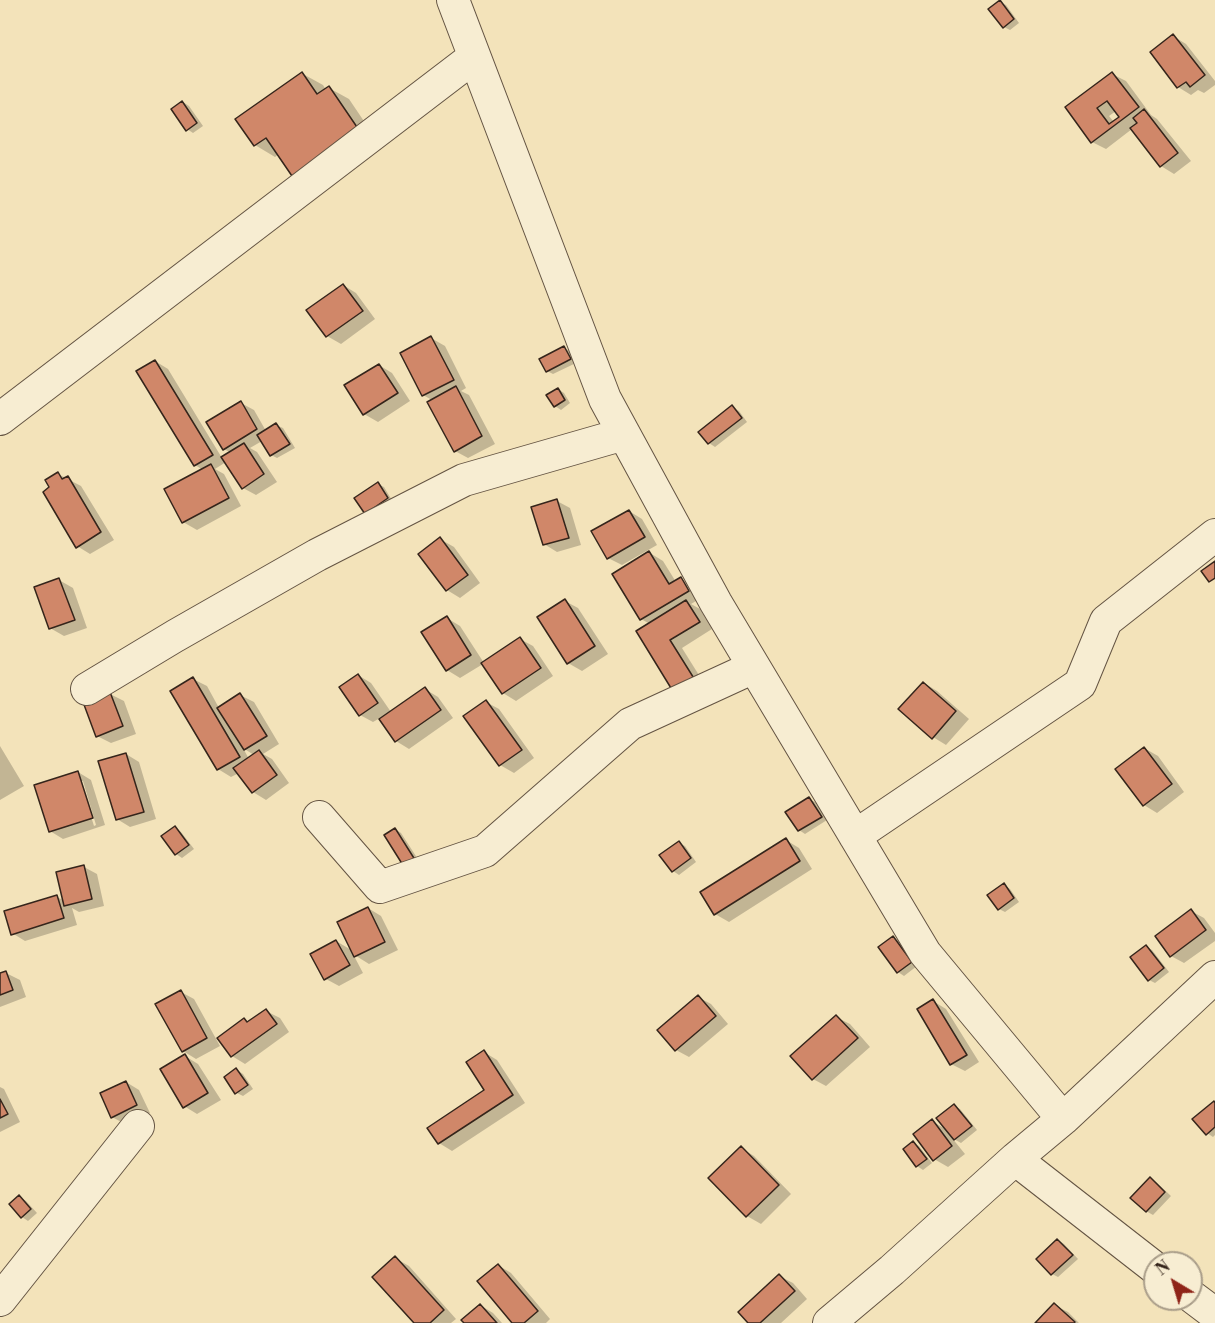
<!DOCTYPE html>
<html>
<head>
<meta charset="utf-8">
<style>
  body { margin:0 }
  #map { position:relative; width:1215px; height:1323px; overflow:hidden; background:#f3e3ba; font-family:"Libre Bodoni",serif }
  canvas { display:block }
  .north { position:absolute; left:1143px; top:1251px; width:60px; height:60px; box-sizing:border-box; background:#f7edd2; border:2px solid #a99d89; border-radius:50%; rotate:322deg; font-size:16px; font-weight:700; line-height:24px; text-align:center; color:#35251b }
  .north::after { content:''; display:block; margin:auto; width:21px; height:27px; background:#8f2418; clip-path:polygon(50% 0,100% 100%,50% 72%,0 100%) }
</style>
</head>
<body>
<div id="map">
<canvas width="1215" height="1323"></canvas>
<div class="north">N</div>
</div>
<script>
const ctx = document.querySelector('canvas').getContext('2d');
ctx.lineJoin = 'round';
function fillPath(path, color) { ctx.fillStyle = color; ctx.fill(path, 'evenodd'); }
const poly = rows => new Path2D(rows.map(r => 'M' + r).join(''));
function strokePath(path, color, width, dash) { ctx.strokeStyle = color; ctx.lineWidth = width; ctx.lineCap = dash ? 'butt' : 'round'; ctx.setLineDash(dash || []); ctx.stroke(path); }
const shadow = poly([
  [1000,2,1006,5,1019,23,1010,30,1004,27],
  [1173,36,1186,44,1215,81,1215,85,1204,93,1198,90,1191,95,1178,87],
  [303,74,323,85,326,90,329,88,349,99,378,142,293,175,279,154,275,157,255,145],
  [1112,74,1126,81,1151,115,1157,119,1191,161,1174,174,1161,166,1132,129,1106,149,1092,142,1067,108],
  [1116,111,1121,117,1114,122,1109,116],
  [183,102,189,106,203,126,193,133,187,129],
  [343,285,356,293,375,319,341,344,327,336,308,310],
  [431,338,445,346,466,388,461,391,469,395,495,444,468,458,455,451,432,400,423,395,402,353],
  [564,348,570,351,576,363,553,374,547,371],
  [155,361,168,369,222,458,231,453,224,449,241,403,254,410,266,431,276,425,283,428,295,448,277,458,271,455,262,441,250,448,257,452,277,482,256,495,243,488,226,462,215,469,224,474,241,506,197,530,183,522,203,470,195,465],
  [379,365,392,373,410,401,378,422,364,414,346,386],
  [558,389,564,393,570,403,561,410,555,406],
  [732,407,739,411,747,422,715,447,709,443],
  [58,474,81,486,114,540,90,554,77,546,51,488],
  [378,484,384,487,393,502,366,513],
  [557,501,570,508,581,545,557,552,544,544],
  [629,511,642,519,657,545,622,565,608,558],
  [440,539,454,547,480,583,460,598,447,590],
  [650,553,663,561,676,582,681,579,694,587,701,598,691,604,700,609,712,629,682,648,707,688,689,699,650,624,641,619],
  [59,580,73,588,87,628,64,636,50,628],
  [565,601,578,608,608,654,582,671,568,663],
  [447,618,460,626,484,663,520,639,533,646,553,676,516,701,503,693,483,664,460,678,447,670],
  [358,675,371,683,391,712,425,689,438,697,453,718,409,749,396,741,380,718,373,722,360,715],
  [193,679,207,686,219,708,240,695,254,702,279,744,263,754,272,759,289,783,266,800,253,792,239,773,231,777,218,769],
  [243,748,254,755,249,759],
  [924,683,937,691,969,719,946,745,933,737],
  [110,694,124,701,136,734,111,743,97,736],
  [486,702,499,709,534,758,514,773,500,765,465,717],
  [0,746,24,786,0,800],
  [1144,748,1158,756,1184,792,1157,813,1144,805],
  [126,754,139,762,156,819,130,827,117,819],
  [78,772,91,780,105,825,63,839,50,831],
  [80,781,83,781,96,825,94,826],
  [809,799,815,802,827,820,805,834,799,830],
  [175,828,181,832,194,849,182,858,176,854],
  [395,829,401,833,423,867,413,873],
  [786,840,799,848,812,869,729,922,715,914],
  [679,843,685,846,696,862,679,875,673,871,661,855],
  [84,867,97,874,104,906,79,912,72,908,77,925,25,941,12,933,57,897,65,901],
  [1004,885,1010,889,1019,902,1005,912,999,909],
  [368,908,381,916,398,950,369,964,353,954,363,973,339,986,326,979,336,941,353,951],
  [1191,911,1204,918,1215,933,1215,941,1184,963,1171,956],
  [893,938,899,941,917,966,904,976,898,972],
  [1146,947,1152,950,1169,972,1155,983,1149,980],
  [6,973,20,980,26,997,0,1007,0,975],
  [181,992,194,999,220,1046,196,1059,183,1051],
  [698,997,711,1004,728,1024,689,1057,676,1050],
  [933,1001,946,1009,979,1062,965,1071,951,1064],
  [266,1011,280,1018,289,1032,245,1064,232,1056,245,1020,249,1023],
  [836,1017,850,1024,870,1047,826,1086,813,1079],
  [484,1052,497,1060,525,1103,452,1151,439,1143,486,1090],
  [185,1056,198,1064,221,1100,197,1114,184,1106],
  [237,1070,243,1074,253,1089,243,1096,237,1093],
  [126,1082,139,1090,150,1113,125,1124,112,1117],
  [0,1087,4,1089,20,1122,0,1132],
  [1215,1104,1215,1135,1213,1137,1207,1133],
  [954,1106,960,1109,977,1130,961,1143,952,1138,965,1154,948,1167,934,1159,932,1121,947,1130],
  [913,1143,919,1146,932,1163,923,1170,917,1166,905,1149],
  [741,1148,754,1156,791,1194,761,1224,747,1216,710,1178],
  [1150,1179,1156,1182,1171,1196,1153,1215,1146,1211],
  [20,1197,26,1201,37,1213,28,1221,22,1217],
  [1058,1240,1064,1244,1078,1259,1058,1277,1052,1274],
  [395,1258,409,1266,456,1319,451,1323,416,1323],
  [498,1265,511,1273,550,1319,546,1323,514,1323],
  [779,1276,793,1283,807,1299,781,1323,750,1323],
  [480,1305,493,1313,502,1323,466,1323],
  [1054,1305,1068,1312,1079,1323,1037,1323]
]);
const building = poly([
  [1000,0,1014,19,1003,28,988,9,1000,0],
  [1173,34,1205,75,1190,87,1186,82,1177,88,1150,52,1173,34],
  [302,72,317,94,329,86,359,130,292,176,266,138,254,146,235,119,302,72],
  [1112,72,1139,107,1091,143,1065,107,1112,72],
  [1107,101,1119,117,1109,124,1097,108,1107,101],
  [182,101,197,123,186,131,171,109,182,101],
  [1144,109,1178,153,1160,167,1130,128,1137,123,1133,118,1144,109],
  [343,284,363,311,326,337,306,310,343,284],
  [431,336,454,380,422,396,400,353,431,336],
  [564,346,571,359,546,372,539,359,564,346],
  [155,360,213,455,194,466,136,371,155,360],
  [379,364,398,393,363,415,344,385,379,364],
  [456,386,482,436,454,452,427,402,456,386],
  [558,388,565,400,554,407,546,395,558,388],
  [241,401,257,429,223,450,206,422,241,401],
  [732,405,742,418,708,444,698,432,732,405],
  [276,423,290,444,270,456,257,435,276,423],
  [244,443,264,474,242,489,221,457,244,443],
  [211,464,229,498,182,523,164,489,211,464],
  [58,472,62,479,68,476,101,532,76,548,43,492,49,487,45,480,58,472],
  [378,482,388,498,365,514,354,498,378,482],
  [557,499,569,538,543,545,531,507,557,499],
  [629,510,645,537,607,559,591,531,629,510],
  [440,537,468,575,446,591,418,554,440,537],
  [649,551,669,584,681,577,689,591,640,620,612,574,649,551],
  [1215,561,1215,578,1209,582,1201,571,1215,561],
  [59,578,75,620,49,629,34,587,59,578],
  [565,599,595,646,567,664,537,617,565,599],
  [686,600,700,622,670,640,695,680,674,693,636,631,686,600],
  [447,616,471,655,446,671,421,632,447,616],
  [520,637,541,668,502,694,481,663,520,637],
  [358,674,378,703,359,716,339,687,358,674],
  [193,677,240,757,217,770,170,691,193,677],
  [923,682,956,711,932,739,898,709,923,682],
  [425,687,441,710,395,742,379,719,425,687],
  [110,692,123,726,96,737,83,702,110,692],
  [240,693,267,736,244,750,217,708,240,693],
  [486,700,522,750,499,766,463,716,486,700],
  [1144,747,1172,784,1143,806,1115,769,1144,747],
  [259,750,277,775,252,793,233,768,259,750],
  [126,753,144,812,116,820,98,761,126,753],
  [78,771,93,818,49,832,34,785,78,771],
  [809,797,822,817,798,831,785,812,809,797],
  [175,826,189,845,175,855,161,836,175,826],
  [395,828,417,863,406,870,384,835,395,828],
  [786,838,800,861,714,915,700,892,786,838],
  [679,841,691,858,672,872,659,855,679,841],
  [84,865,92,899,64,906,56,872,84,865],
  [1004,883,1014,898,998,910,987,895,1004,883],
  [57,895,64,918,11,935,4,911,57,895],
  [368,907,385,942,354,957,337,922,368,907],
  [1191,909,1206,930,1170,957,1155,936,1191,909],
  [893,936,912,962,897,973,878,947,893,936],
  [336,940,350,965,324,980,310,954,336,940],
  [1146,945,1164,968,1148,981,1130,957,1146,945],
  [6,971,13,990,0,995,0,973,6,971],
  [181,990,207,1038,182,1052,155,1004,181,990],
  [698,995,716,1016,675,1051,657,1030,698,995],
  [933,999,967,1055,950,1065,917,1009,933,999],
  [266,1009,277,1024,231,1057,217,1038,244,1018,247,1022,266,1009],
  [836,1015,858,1038,812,1080,790,1056,836,1015],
  [484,1050,513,1095,438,1144,427,1128,484,1090,466,1062,484,1050],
  [185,1054,208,1093,183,1108,160,1069,185,1054],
  [236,1068,248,1085,235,1094,224,1077,236,1068],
  [126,1081,137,1105,111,1118,100,1093,126,1081],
  [0,1099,8,1114,0,1118,0,1099],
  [1214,1101,1215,1103,1215,1127,1206,1135,1192,1119,1214,1101],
  [954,1104,972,1126,954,1140,936,1118,954,1104],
  [932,1119,952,1146,933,1161,913,1134,932,1119],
  [913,1141,927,1159,916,1167,903,1149,913,1141],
  [741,1146,779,1185,746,1217,708,1178,741,1146],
  [1150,1177,1165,1192,1146,1212,1130,1198,1150,1177],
  [19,1195,31,1209,21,1218,9,1204,19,1195],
  [1057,1239,1073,1255,1051,1275,1036,1259,1057,1239],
  [395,1256,444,1310,430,1323,414,1323,372,1277,395,1256],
  [498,1264,538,1311,524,1323,512,1323,477,1281,498,1264],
  [779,1274,795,1291,760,1323,748,1323,738,1312,779,1274],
  [1054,1303,1075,1322,1074,1323,1035,1323,1054,1303],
  [480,1304,497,1323,464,1323,461,1320,480,1304]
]);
const minor = poly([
  [453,0,605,399,716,603,925,953,1063,1119],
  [0,419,474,57],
  [87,689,175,636,317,555,464,480,624,434],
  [319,817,380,887,485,851,630,724,754,667],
  [855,836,1080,684,1106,621,1215,535],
  [1015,1159,1155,1268],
  [1191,1296,1215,1314],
  [0,1300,138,1126],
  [829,1323,892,1270,1015,1159,1063,1119,1215,977]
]);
fillPath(shadow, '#0003');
fillPath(building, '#d08769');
strokePath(building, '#35251b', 1.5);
strokePath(minor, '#645443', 34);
strokePath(minor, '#f7edd2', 32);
</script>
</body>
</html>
